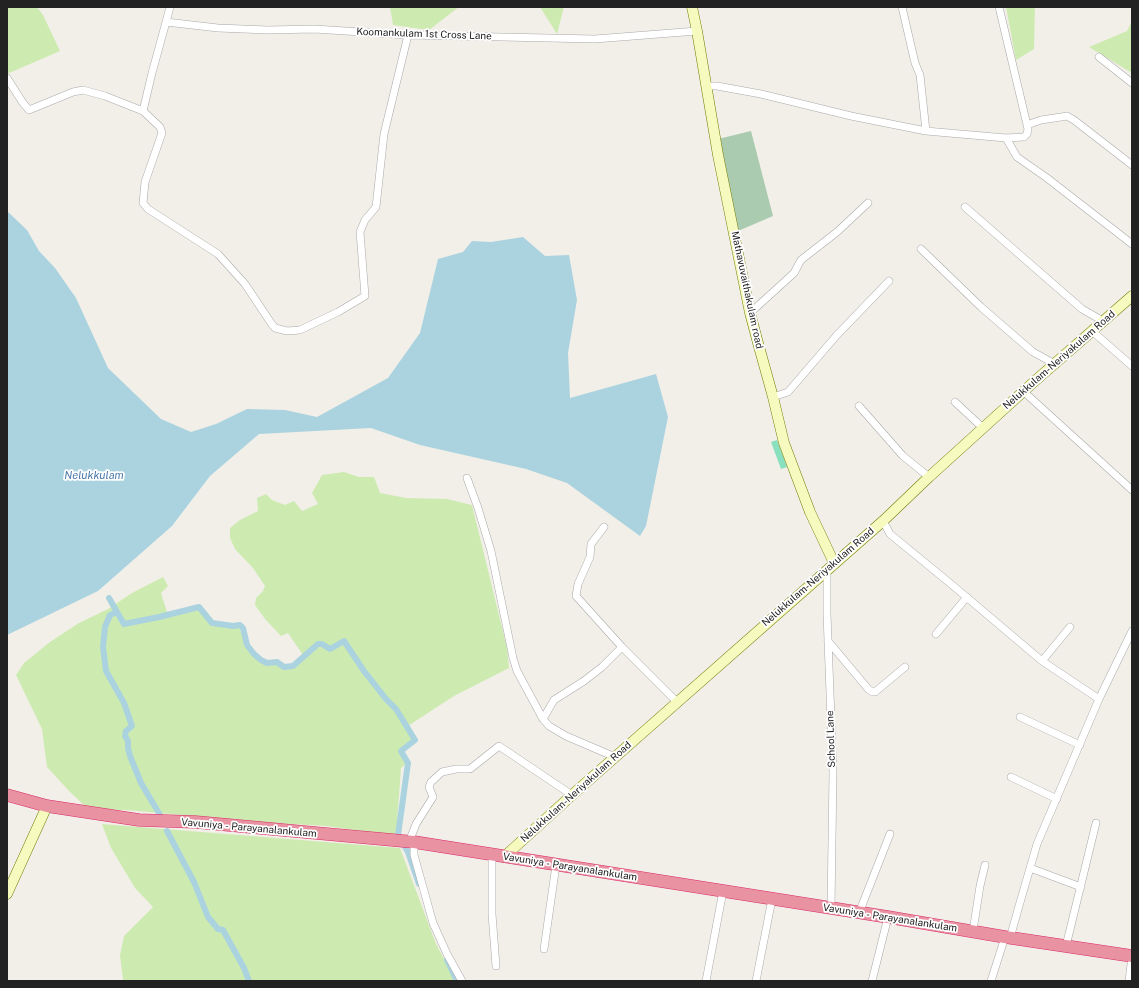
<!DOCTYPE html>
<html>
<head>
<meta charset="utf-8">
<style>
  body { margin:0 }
  #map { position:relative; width:1139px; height:988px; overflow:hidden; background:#f2efe9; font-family:"Public Sans",sans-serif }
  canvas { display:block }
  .frame { position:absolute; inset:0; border:8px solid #222; pointer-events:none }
</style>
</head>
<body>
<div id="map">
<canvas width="1139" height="988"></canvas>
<div class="frame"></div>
</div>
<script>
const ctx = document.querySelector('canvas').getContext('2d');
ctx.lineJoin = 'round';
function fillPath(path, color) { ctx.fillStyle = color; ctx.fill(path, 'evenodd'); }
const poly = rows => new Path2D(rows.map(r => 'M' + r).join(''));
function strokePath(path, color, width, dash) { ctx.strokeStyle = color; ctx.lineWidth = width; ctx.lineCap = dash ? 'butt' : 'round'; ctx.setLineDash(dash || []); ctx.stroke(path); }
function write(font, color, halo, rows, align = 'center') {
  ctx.font = font + ' "Public Sans",sans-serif'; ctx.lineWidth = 3.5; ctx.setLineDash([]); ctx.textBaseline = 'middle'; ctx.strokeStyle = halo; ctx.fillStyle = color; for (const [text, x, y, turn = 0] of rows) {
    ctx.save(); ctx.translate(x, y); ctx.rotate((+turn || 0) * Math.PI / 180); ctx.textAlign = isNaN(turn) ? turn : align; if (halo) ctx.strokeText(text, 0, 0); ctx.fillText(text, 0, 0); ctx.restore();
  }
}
const grass = poly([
  [7,7,37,7,43,15,60,51,7,74],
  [390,7,459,7,429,30,393,25],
  [540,7,564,7,557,34],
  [1006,7,1035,7,1034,49,1016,60],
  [1132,21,1132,73,1089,47,1127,31],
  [344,472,359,477,374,477,380,493,406,498,447,499,472,505,507,648,509,668,454,696,411,724,406,729,412,740,399,751,407,763,401,768,396,836,326,826,257,822,126,810,88,809,69,791,47,767,42,729,16,675,24,663,50,642,79,623,108,609,132,593,163,577,168,586,161,593,167,612,198,608,212,625,230,628,239,627,245,643,251,652,259,660,269,665,277,664,294,667,305,658,288,633,281,636,265,619,255,605,256,598,263,591,265,586,253,568,235,549,230,538,230,528,240,520,258,511,257,498,266,494,272,500,285,505,294,501,302,511,318,504,312,493,322,475],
  [102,824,400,848,436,944,456,981,123,980,120,955,124,936,153,907,135,888,111,848]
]);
const cemetery = poly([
  [751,131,773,216,738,231,718,139]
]);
const pitch = poly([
  [777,440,787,467,781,469,771,442]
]);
const water = poly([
  [7,211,27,230,39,251,55,268,76,298,108,368,161,419,191,432,216,424,247,409,285,410,317,417,388,378,420,333,438,259,463,252,472,241,491,242,523,237,545,256,569,255,577,300,568,353,570,398,656,374,668,417,646,526,640,536,567,483,526,469,420,445,371,428,259,434,210,476,172,526,98,591,7,635]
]);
const canal = poly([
  [109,598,124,624,159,617,199,607,212,623,233,626,240,625,243,628,247,645,254,654,261,660,267,663,277,662,284,667,293,666,318,644,322,644,330,649,344,641,364,671,386,699,396,709,415,740,401,751,408,763,398,835,408,852,419,884],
  [117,612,110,615,105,627,103,647,106,671,124,703,132,726,126,731,125,736,128,741,128,748,130,756,141,783,160,815],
  [167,831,194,882,208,917,218,929,223,930,244,968,249,981],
  [447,960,457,981]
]);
const street = poly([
  [170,7,166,22,218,28,268,30,314,29,408,35,595,39,697,31],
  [902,7,915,63,920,75,926,131],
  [1099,57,1132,83],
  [7,78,23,103,29,110,73,92,83,90,105,96,143,111,160,127,162,133,145,182,143,203,148,209,218,254,245,284,271,323,275,328,287,331,300,330,338,312,365,296,360,232,365,220,376,207,384,134,408,35],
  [707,86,717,86,761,94,851,116,926,131,1006,138,1024,137,1027,134,1028,129,999,7],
  [143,111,152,73,166,22],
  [1027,125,1041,120,1061,117,1067,116,1074,120,1132,165],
  [1006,138,1017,157,1047,178,1132,244],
  [965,207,1082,309,1103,321],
  [921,249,981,307,1033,352,1055,364],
  [750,313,794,273,801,260,837,232,868,203],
  [1092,331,1132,366],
  [1023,391,1132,490],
  [773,397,788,392,837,335,889,281],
  [955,402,983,428],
  [859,406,903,456,929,477],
  [467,478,478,508,491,551,513,658,517,671,543,719,549,726,566,736,615,757],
  [883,521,890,534,951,584,1042,661,1099,699],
  [604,527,591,544,590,557,578,584,576,596,622,647,677,702],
  [827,569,827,614,833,772,831,908],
  [936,634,967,597],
  [828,641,869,690,873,692,875,692,905,667],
  [1042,661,1070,627],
  [1020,717,1080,745],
  [543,719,554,700,584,681,602,667,622,647],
  [1011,777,1057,799],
  [409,842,416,824,433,797,429,787,431,782,442,772,456,769,470,769,499,746,572,795],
  [414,842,414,855,433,923,447,954,462,981],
  [492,855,492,914,496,966],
  [1030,868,1081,887],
  [859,913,890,834],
  [973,931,980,886,985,865],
  [1010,938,1019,906,1037,844,1099,699,1132,631],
  [1066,946,1096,823],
  [544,949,556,865],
  [706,981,723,891],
  [756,981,772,899],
  [872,981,888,917],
  [991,981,1005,937],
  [1129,981,1132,956]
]);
const secondary = poly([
  [692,7,697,31,718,155,750,313,758,343,773,397,784,443,810,512,834,563],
  [504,857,572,795,883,521,929,477,1036,380,1132,296],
  [7,894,47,806]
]);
const highway = poly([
  [7,795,47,806,139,820,196,822,414,842,888,917,1005,937,1132,956]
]);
const streetNames = [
  ["Koomankulam 1st Cross Lane",424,34,2],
  ["Mathavuvaithakulam road",747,290,78],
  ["Nelukkulam-Neriyakulam Road",1059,360,-41],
  ["Nelukkulam-Neriyakulam Road",818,577,-41],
  ["School Lane",831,739,-92],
  ["Nelukkulam-Neriyakulam Road",576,792,-42],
  ["Vavuniya - Parayanalankulam",249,828,5],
  ["Vavuniya - Parayanalankulam",570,867,9],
  ["Vavuniya - Parayanalankulam",890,918,9]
];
const waterNames = [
  ["Nelukkulam",94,476]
];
fillPath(grass, '#cdebb0');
fillPath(cemetery, '#aacbaf');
fillPath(pitch, '#88e0be');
fillPath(water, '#aad3df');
strokePath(canal, '#aad3df', 6);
strokePath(street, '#a9a9a9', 8);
strokePath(secondary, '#707d05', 11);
strokePath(highway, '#dc2a67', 13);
strokePath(street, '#fff', 7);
strokePath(secondary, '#f7fabf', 10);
strokePath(highway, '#e892a2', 12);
write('10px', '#222', '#fff', streetNames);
write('italic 11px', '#4a7aab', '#fff', waterNames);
</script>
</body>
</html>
